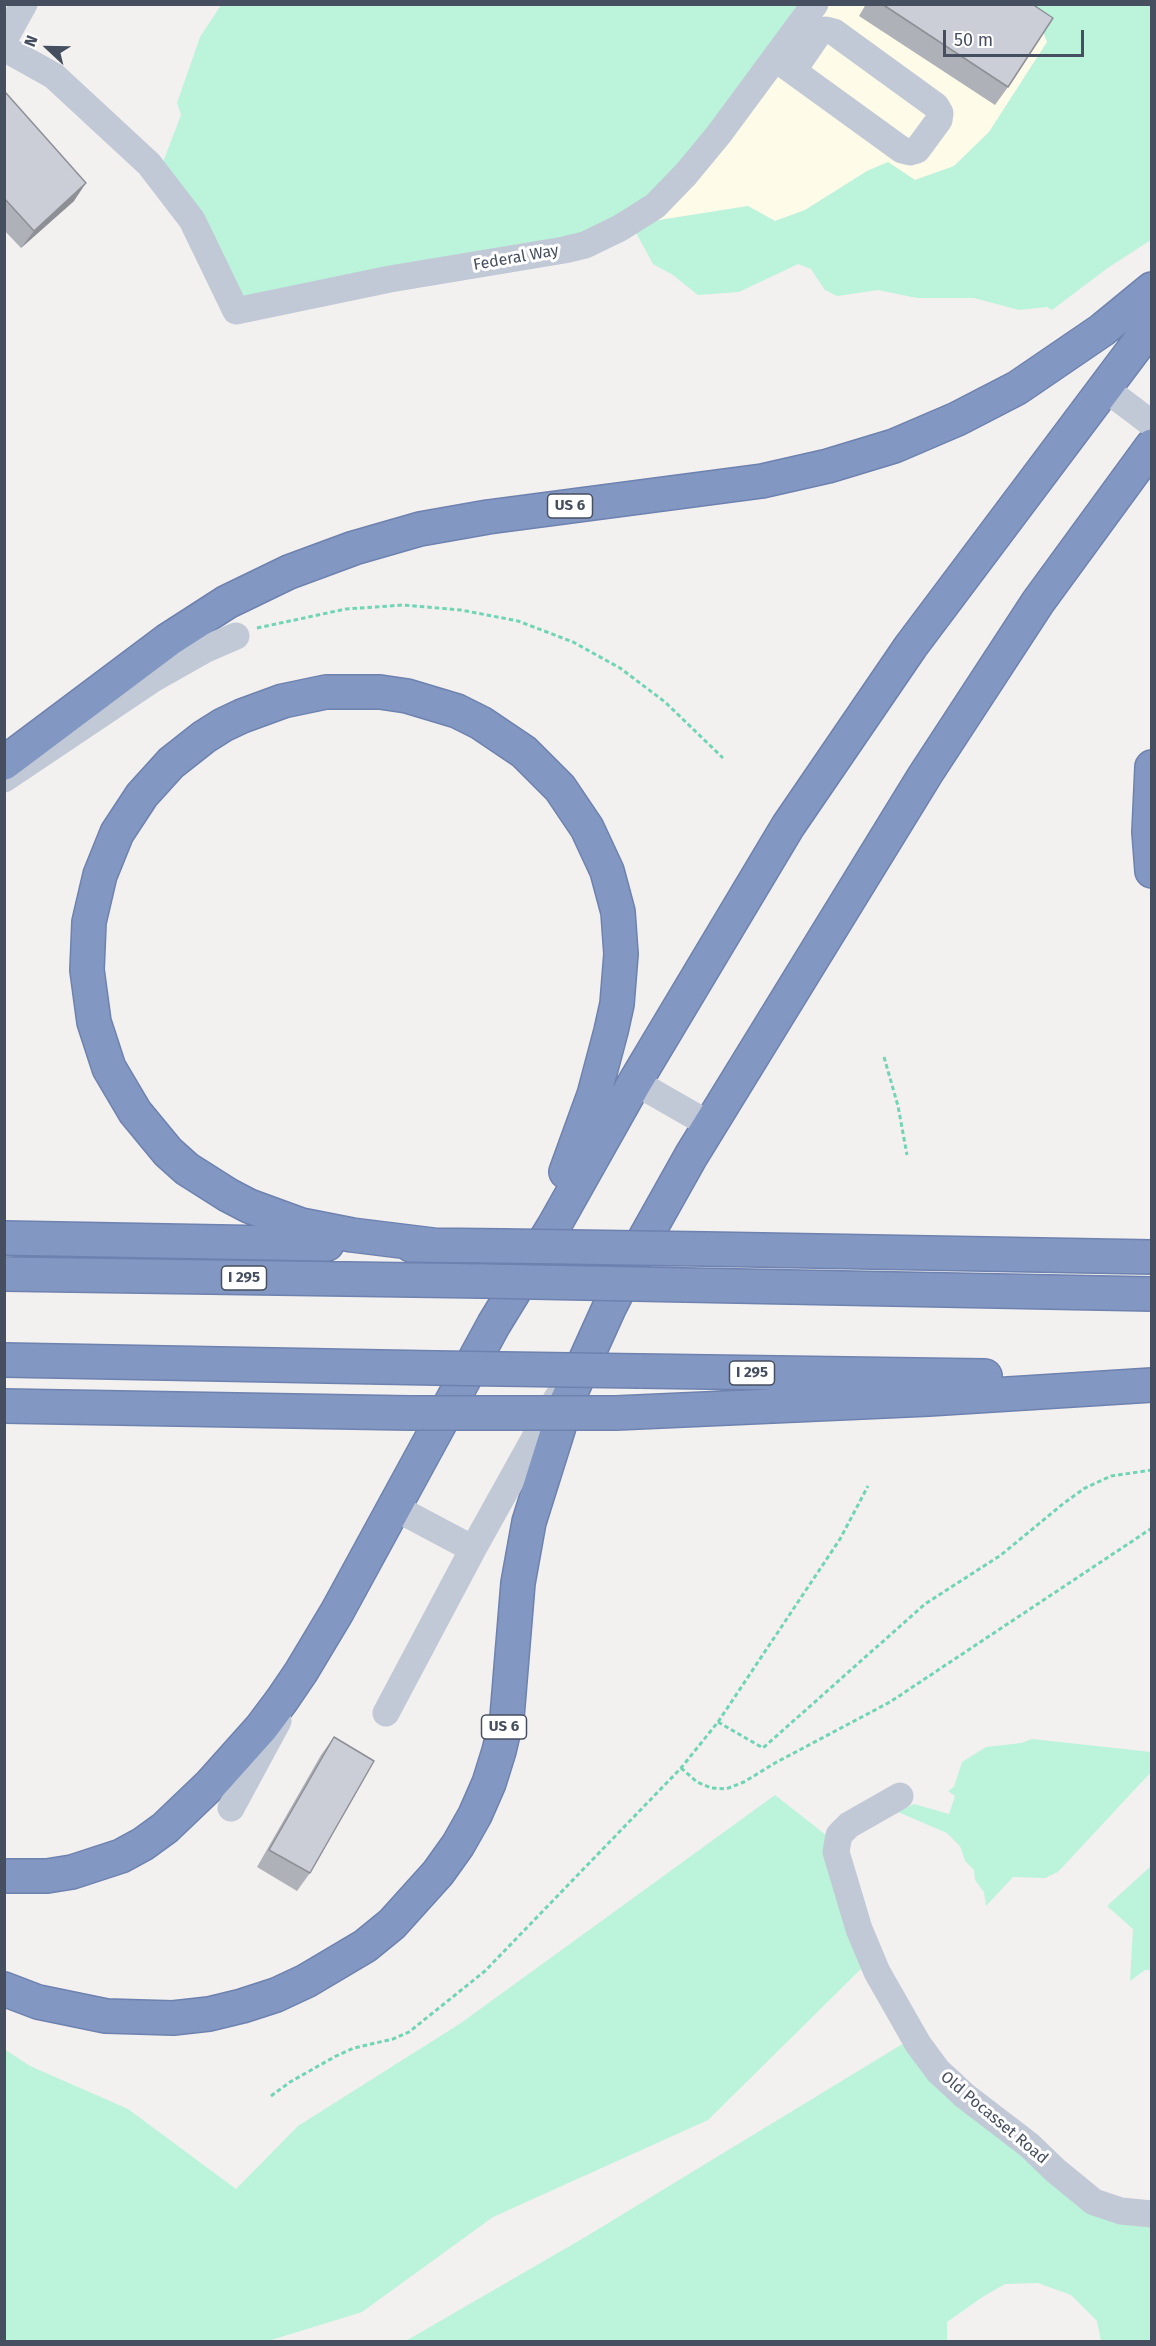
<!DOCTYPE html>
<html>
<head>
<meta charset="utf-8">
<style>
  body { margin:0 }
  #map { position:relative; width:1156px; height:2346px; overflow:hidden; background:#f3f0f0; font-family:"Fira Sans",sans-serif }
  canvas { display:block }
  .frame { position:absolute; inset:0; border:6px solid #464f5f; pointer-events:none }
  .north { position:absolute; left:18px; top:18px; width:60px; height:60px; -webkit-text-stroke:4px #fff; paint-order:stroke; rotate:292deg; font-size:16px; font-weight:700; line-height:24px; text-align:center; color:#464f5f }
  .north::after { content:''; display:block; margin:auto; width:21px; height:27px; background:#464f5f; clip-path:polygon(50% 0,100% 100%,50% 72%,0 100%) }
  .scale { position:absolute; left:943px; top:30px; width:141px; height:27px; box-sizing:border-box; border:3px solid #464f5f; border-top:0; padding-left:8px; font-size:18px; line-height:21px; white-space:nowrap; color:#464f5f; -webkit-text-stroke:4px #fff; paint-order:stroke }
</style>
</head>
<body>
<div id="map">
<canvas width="1156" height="2346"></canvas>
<div class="frame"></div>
<div class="north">N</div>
<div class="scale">50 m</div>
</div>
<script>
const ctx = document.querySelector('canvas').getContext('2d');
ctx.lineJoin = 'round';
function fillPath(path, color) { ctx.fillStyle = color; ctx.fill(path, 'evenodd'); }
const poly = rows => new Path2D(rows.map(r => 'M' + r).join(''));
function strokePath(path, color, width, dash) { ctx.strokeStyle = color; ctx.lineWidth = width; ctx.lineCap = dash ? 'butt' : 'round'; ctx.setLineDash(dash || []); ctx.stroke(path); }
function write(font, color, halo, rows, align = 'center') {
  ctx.font = font + ' "Fira Sans",sans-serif'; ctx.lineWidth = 6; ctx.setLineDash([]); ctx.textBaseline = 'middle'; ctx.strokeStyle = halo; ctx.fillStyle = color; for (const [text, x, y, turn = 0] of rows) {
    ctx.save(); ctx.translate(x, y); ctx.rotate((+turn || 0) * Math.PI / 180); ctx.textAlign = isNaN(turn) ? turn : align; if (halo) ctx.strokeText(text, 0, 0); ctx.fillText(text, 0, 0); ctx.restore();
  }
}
const commercial = poly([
  [812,5,1004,5,1042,30,1047,42,989,132,954,166,915,180,867,171,805,210,775,221,748,206,647,222]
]);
const green = poly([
  [221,5,812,5,630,223,239,308,158,175,181,115,177,103,200,37],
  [1036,5,1151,5,1151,240,1109,267,1052,310,1047,307,1019,310,974,298,917,298,878,290,837,296,825,290,811,269,798,264,739,292,698,295,673,275,653,264,633,227,647,222,748,206,775,221,805,210,867,171,888,162,915,180,954,166,989,132,1047,42,1035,9],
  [1032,1739,1151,1752,1151,1772,1058,1872,1045,1878,1013,1877,986,1906,984,1892,975,1880,974,1870,965,1861,960,1846,947,1833,898,1812,914,1804,949,1814,955,1796,948,1791,954,1787,962,1762,986,1747,1021,1743],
  [775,1795,836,1843,867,1963,708,2120,493,2217,362,2312,268,2341,5,2341,4,2049,30,2066,128,2109,236,2189,298,2126,461,2023],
  [1151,1866,1151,1970,1145,1970,1130,1981,1133,1929,1107,1906],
  [914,2037,1092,2201,1151,2212,1151,2341,1101,2341,1097,2321,1071,2295,1038,2283,1005,2284,984,2296,947,2322,947,2341,404,2342,587,2236]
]);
const path = poly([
  [257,628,346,609,403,605,461,610,518,621,573,642,620,668,665,702,723,758],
  [884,1057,898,1106,907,1155],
  [718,1722,763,1748,925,1604,1001,1555,1064,1503,1085,1488,1111,1476,1152,1470],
  [681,1768,697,1782,711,1788,726,1789,744,1782,775,1763,890,1702,1152,1528],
  [271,2096,290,2082,336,2056,354,2048,393,2039,409,2032,485,1971,681,1768,718,1722,840,1539,868,1486]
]);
const minor = poly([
  [4,40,24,4],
  [4,48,54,76,149,164,192,220,236,311,390,279,564,250,585,245,620,228,655,206,686,174,719,134,815,4],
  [775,58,902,150,910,152,917,150,939,120,940,113,936,106,834,32,826,30,819,33,793,71],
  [1103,387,1152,424],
  [4,779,153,679,206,649,236,636],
  [635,1082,710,1125],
  [394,1507,473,1549],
  [386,1713,473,1549,557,1398],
  [900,1796,849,1825,839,1835,836,1852,859,1929,877,1972,918,2044,938,2071,965,2096,1029,2145,1056,2171,1094,2202,1121,2211,1152,2214],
  [231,1808,278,1721]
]);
const highway = poly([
  [4,763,168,640,227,602,289,572,354,548,420,529,488,517,762,481,828,466,894,446,957,419,1017,388,1102,330,1152,289],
  [1152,767,1149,832,1152,871],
  [4,1238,327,1244],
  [411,1245,502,1246],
  [433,1245,352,1235,301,1225,249,1206,228,1195,187,1169,168,1152,135,1112,109,1068,94,1022,87,970,89,922,100,875,117,833,142,795,171,763,204,737,223,725,242,716,283,701,326,692,380,692,407,696,457,711,481,723,524,752,560,788,587,828,607,871,618,912,621,954,617,1004,611,1031,594,1095,566,1172],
  [706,1249,1152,1257],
  [4,1274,483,1281],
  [686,1285,1152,1294],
  [4,1360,435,1368],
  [639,1371,985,1376],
  [4,1406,410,1413],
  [616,1413,929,1399,1152,1385],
  [4,1876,47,1876,72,1872,121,1856,143,1844,165,1828,210,1785,261,1728,282,1700,301,1672,337,1612,494,1324,554,1226,635,1082,788,826,911,646,1152,325],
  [4,1989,38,2002,106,2016,173,2018,209,2014,242,2006,276,1995,306,1981,365,1946,392,1924,438,1873,458,1845,475,1815,489,1783,499,1751,507,1717,518,1583,529,1522,567,1401,609,1308,640,1247,691,1156,925,775,1038,602,1152,446]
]);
const highwayBridge = poly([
  [502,1246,706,1249],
  [483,1281,686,1285],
  [435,1368,639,1371],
  [410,1413,616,1413]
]);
const wall = poly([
  [866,4,1032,4,1008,87,995,105,859,16],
  [4,94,74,201,21,248,4,230],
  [334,1737,310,1873,297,1891,257,1867,321,1755]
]);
const shadedWall = poly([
  [86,183,74,201,21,248,34,231]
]);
const building = poly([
  [882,4,1032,4,1053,18,1008,87,882,4],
  [6,93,86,183,34,231,4,198,4,94,6,93],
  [334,1737,374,1761,310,1873,269,1850,334,1737]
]);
const shields = [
  [570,506,45],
  [244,1278,45],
  [752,1373,45],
  [504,1727,45]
];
const shieldNames = [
  ["US 6",570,506],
  ["I 295",244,1278],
  ["I 295",752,1373],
  ["US 6",504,1727]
];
const streetNames = [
  ["Federal Way",516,258,-10],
  ["Old Pocasset Road",994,2118,40]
];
fillPath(commercial, '#fefbe9');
fillPath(green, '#bbf3db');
strokePath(highway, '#6e82af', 36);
strokePath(path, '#70d5b5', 3, [4.5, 3]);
strokePath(minor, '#c2c9d6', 27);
strokePath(highway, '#8397c3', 33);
strokePath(highwayBridge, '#6e82af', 36, []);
strokePath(highwayBridge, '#8397c3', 33);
fillPath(wall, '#afb1b8');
fillPath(shadedWall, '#8e9096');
fillPath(building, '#cbced6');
strokePath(building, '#8e9096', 1.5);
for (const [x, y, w] of shields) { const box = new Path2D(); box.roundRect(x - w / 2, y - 12, w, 24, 4.5); ctx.fillStyle = '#fff'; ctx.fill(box); strokePath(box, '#464f5f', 1.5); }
write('bold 15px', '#464f5f', null, shieldNames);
write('16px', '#464f5f', '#fff', streetNames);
</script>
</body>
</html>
